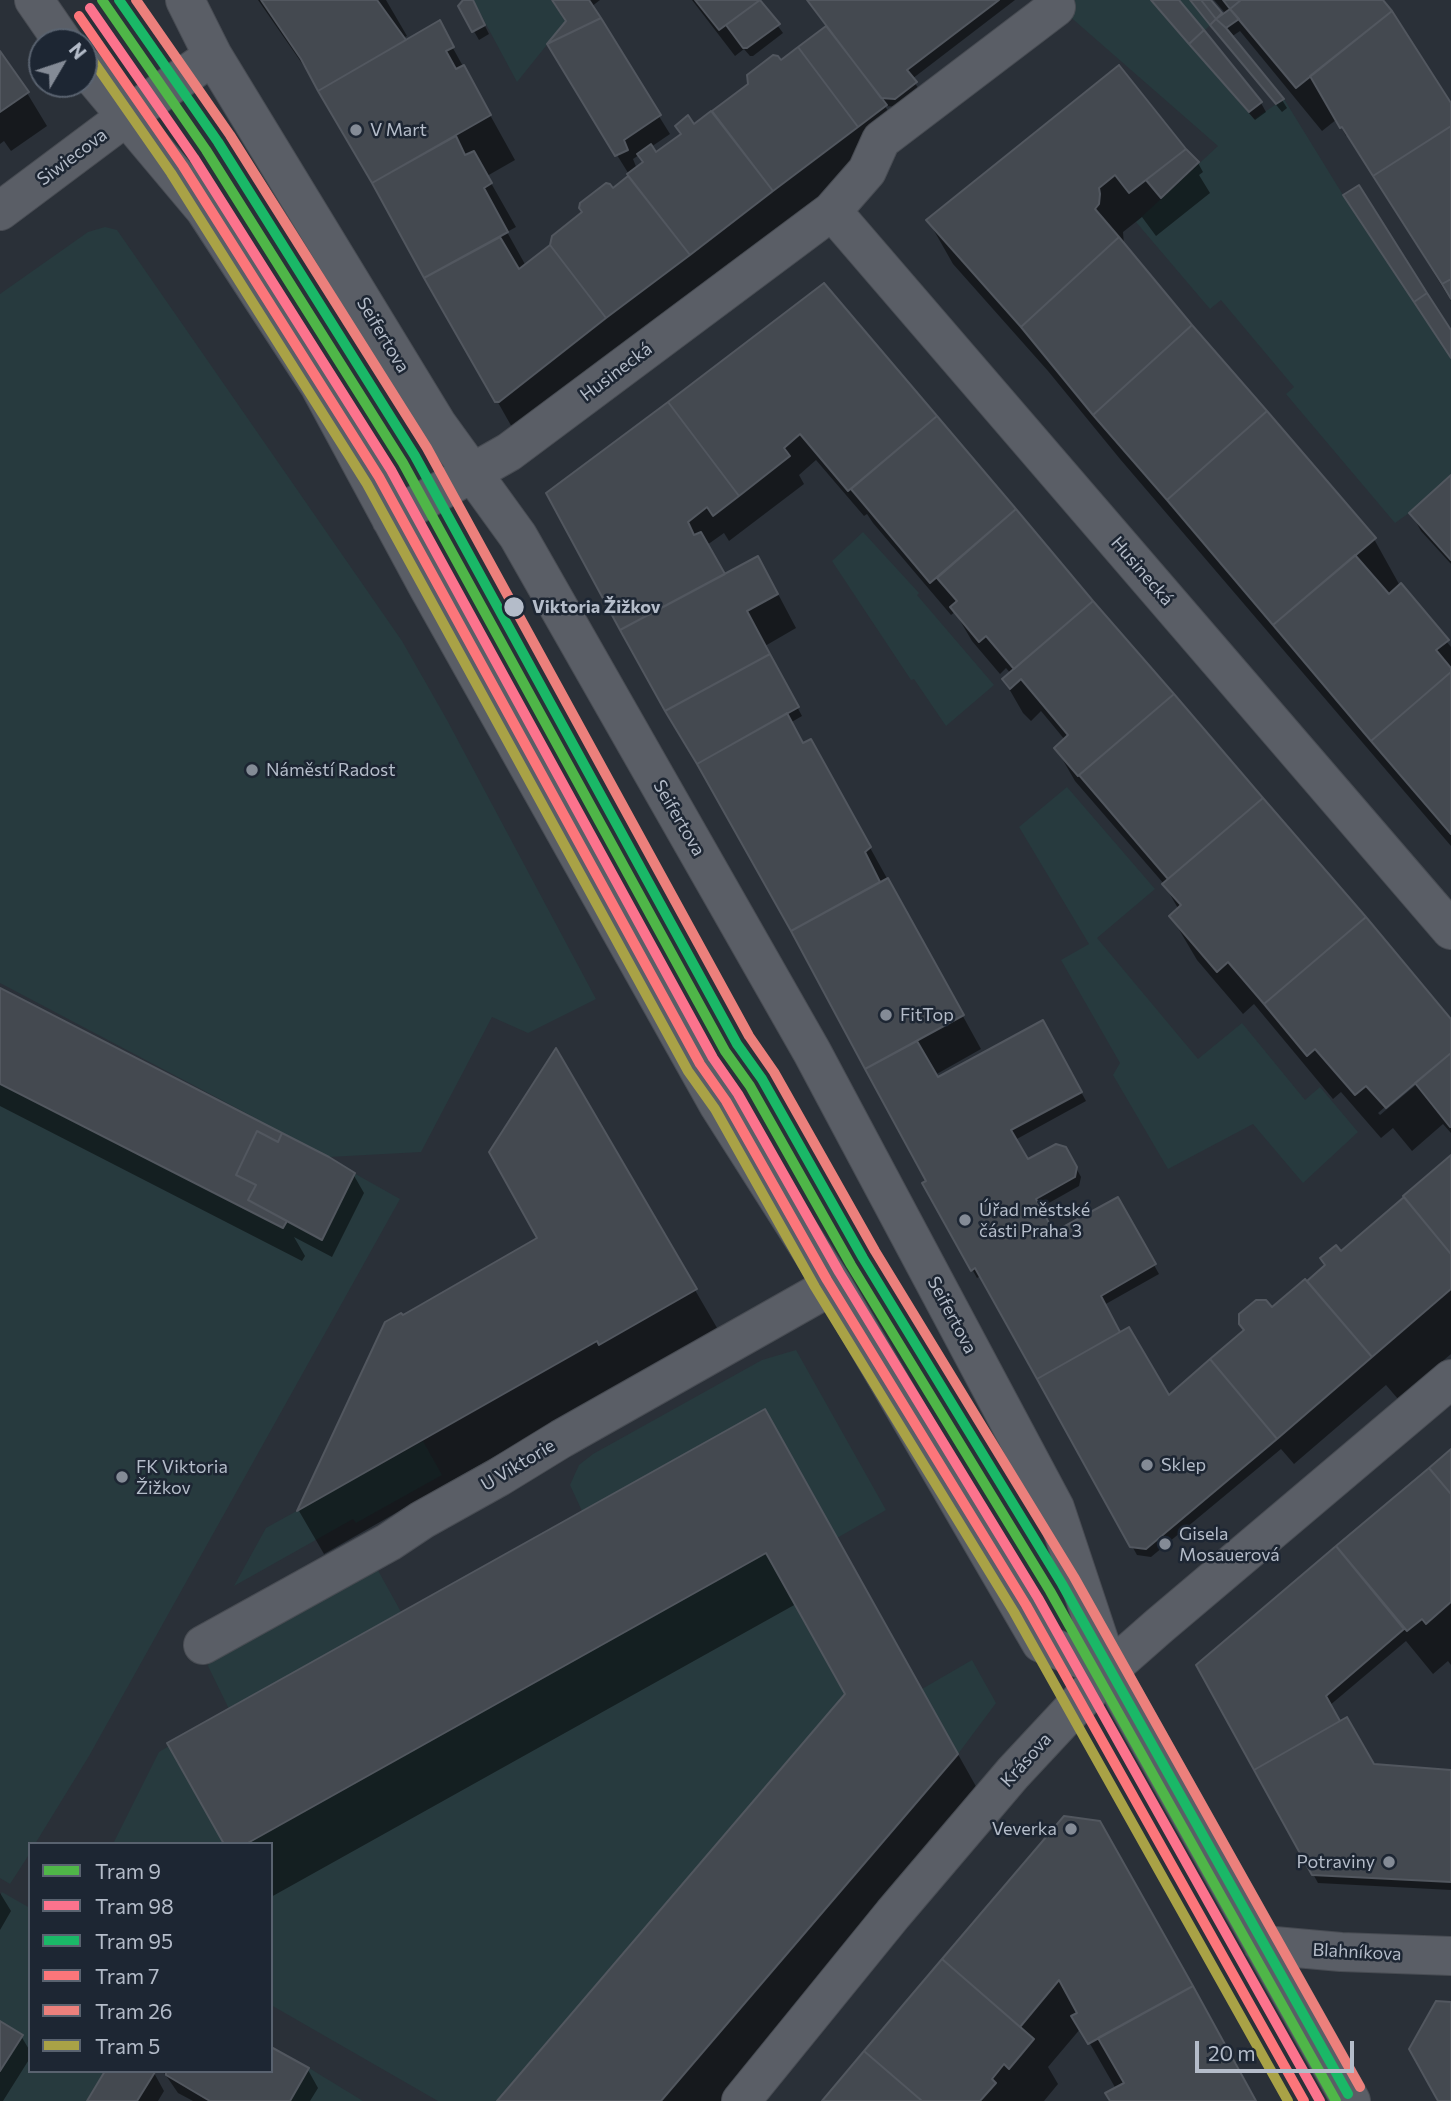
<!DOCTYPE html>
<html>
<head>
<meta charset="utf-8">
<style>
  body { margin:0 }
  #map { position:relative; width:1451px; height:2101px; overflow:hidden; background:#2a3038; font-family:Commissioner,sans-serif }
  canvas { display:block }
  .legend { position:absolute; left:28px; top:1842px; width:245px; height:231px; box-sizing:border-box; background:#1d2633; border:2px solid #59626f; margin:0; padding:9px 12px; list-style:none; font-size:21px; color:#b4bcc9 }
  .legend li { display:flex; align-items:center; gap:14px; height:35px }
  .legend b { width:35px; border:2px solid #59626f }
  .north { position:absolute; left:28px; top:28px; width:70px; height:70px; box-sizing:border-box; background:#1d2633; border:2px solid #59626f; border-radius:50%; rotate:51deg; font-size:19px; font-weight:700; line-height:28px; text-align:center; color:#b4bcc9 }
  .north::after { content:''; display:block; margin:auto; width:24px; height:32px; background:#848b96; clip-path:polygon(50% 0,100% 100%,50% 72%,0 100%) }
  .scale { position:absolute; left:1195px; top:2041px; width:159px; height:32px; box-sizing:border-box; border:4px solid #b4bcc9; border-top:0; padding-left:9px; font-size:21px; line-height:24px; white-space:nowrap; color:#b4bcc9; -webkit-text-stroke:5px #1d2633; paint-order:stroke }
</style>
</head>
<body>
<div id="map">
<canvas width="1451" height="2101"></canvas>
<ul class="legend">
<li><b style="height:9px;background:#4fb648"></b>Tram 9</li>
<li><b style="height:9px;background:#fc738d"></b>Tram 98</li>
<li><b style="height:9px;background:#1ab867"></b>Tram 95</li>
<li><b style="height:9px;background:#fc767a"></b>Tram 7</li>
<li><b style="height:9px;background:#ec807c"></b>Tram 26</li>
<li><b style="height:9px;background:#a9a246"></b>Tram 5</li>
</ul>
<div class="north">N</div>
<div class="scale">20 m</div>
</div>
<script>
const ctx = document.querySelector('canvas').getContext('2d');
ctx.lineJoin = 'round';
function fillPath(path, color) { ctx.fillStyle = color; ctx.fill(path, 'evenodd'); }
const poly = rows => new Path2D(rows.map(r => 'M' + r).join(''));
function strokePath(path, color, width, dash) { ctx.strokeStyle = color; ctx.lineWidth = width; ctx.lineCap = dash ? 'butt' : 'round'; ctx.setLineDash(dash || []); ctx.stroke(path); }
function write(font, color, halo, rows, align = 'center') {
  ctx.font = font + ' Commissioner,sans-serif'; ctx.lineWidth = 5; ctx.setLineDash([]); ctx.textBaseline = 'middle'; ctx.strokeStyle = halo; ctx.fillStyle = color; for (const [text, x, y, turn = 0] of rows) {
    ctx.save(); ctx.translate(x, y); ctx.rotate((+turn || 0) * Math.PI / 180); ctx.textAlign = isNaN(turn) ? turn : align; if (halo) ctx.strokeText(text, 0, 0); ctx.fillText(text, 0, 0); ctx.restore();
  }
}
const green = poly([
  [473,0,552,0,566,21,517,82],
  [1051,0,1198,0,1210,25,1191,44,1254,119,1284,99,1343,195,1451,358,1451,475,1409,513,1395,523,1286,394,1294,387,1221,300,1210,309,1136,222,1218,146],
  [105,227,117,230,124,240,402,641,447,720,596,999,528,1033,492,1017,421,1152,329,1157,295,1140,400,1199,89,1756,35,1844,30,1844,30,1853,10,1884,0,1878,0,988,267,1124,0,983,0,294,88,232],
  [863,532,919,593,917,595,994,685,946,726,914,679,911,680,832,561],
  [1067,787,1155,889,1097,938,1198,1059,1242,1023,1305,1100,1320,1087,1358,1132,1303,1183,1253,1124,1168,1169,1113,1075,1120,1063,1061,960,1089,944,1019,827],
  [796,1350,886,1510,837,1538,765,1409,582,1511,570,1485,579,1465,593,1454,762,1360],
  [423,1441,442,1475,356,1523,353,1519,234,1586,266,1528],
  [766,1553,845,1694,497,2101,438,2101,271,2005,271,1844,246,1844],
  [375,1565,401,1612,229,1709,208,1666,211,1657],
  [972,1660,996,1703,958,1754,922,1689],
  [169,1746,224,1844,113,1844,159,1752],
  [2,1892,30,1908,30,2071,105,2071,87,2101,0,2101,0,2071,22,2035,0,2021,0,1895],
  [309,2068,363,2101,290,2101]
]);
const shadow = poly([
  [258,0,386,0,407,36,403,38,406,42,439,23,515,160,487,176,516,227,507,232,526,266,551,246,630,176,560,63,567,23,551,0,600,0,591,7,670,134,651,147,655,154,828,27,808,0,1015,0,912,79,921,92,901,107,885,106,896,124,876,161,522,445,326,98],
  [639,155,644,162,637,169,633,159],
  [466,0,472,0,489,34,479,40,460,7],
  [692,0,759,0,783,33,753,56,750,56,744,49,735,56],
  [1151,0,1176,0,1261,103,1266,112,1255,120],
  [1190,0,1209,0,1222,15,1225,13,1214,0,1381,0,1451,106,1451,301,1348,134,1346,136,1337,119,1322,131,1240,31,1231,37,1282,100,1287,108,1282,112],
  [0,54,27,93,47,126,11,151,4,141,0,144],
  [1119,67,1185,150,1198,163,1203,172,1199,175,1210,193,1156,236,1142,217,1123,232,1124,245,1374,539,1399,584,1451,647,1451,846,1120,459,1048,371,953,264,928,220],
  [823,285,1451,1022,1451,1133,1443,1124,1412,1151,1393,1128,1381,1138,1341,1092,1333,1099,1254,1004,1243,1014,1197,960,1171,916,1179,910,1164,884,1075,781,1056,748,1065,740,1041,711,1031,721,1023,713,1004,680,1011,674,1006,668,1000,674,972,641,955,612,951,615,873,523,867,514,864,516,816,460,799,475,804,484,729,541,724,533,707,545,725,576,777,592,796,628,765,646,802,716,790,723,803,745,830,775,981,1049,935,1075,937,1080,1042,1022,1086,1101,1015,1140,1027,1161,1065,1148,1081,1177,1079,1186,1040,1208,1053,1234,1117,1199,1159,1274,1104,1305,1120,1334,1168,1398,1272,1309,1307,1283,1451,1158,1451,1354,1398,1399,1386,1385,1294,1464,1281,1449,1151,1557,1137,1555,981,1276,977,1278,924,1184,928,1181,812,966,621,629],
  [1414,1082,1417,1084,1380,1115,1378,1113],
  [1451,478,1451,564,1421,531,1411,513],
  [0,990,353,1174,364,1193,332,1257,294,1237,305,1256,302,1261,0,1106],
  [556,1051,720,1333,623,1383,324,1554,299,1511,386,1323,403,1317,539,1239],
  [1451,1451,1451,1665,1448,1661,1433,1674,1406,1641,1329,1706,1339,1723,1376,1772,1451,1772,1451,1890,1318,1883,1198,1665],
  [794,1462,987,1806,734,2101,499,2101,847,1695,796,1604,271,1897,271,1844,225,1844],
  [1065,1818,1255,2101,1112,2101,1116,2089,1081,2028,1048,2067,1058,2084,1044,2101,823,2101],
  [0,1893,11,1911,0,1930],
  [0,2023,21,2036,30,2051,30,2058,3,2101,0,2101],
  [308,2070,318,2088,310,2101,193,2101,178,2093,163,2071],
  [153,2071,164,2091,158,2101,89,2101]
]);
const building = poly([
  [261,0,377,0,406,40,318,91,301,59,261,0],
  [463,0,473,0,485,25,472,32,458,6,463,0],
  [552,0,589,0,601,18,547,44,566,21,552,0],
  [695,0,760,0,719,30,695,0],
  [760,0,780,24,747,48,743,48,726,25,760,0],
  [807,0,999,0,907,70,917,82,895,99,881,98,807,0],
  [1151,0,1179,0,1204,30,1189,44,1151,0],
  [1190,0,1201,0,1216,19,1210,25,1190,0],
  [1201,0,1211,0,1222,13,1216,19,1201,0],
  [1223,0,1241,0,1230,9,1223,0],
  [1241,0,1383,0,1392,11,1296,88,1230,9,1241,0],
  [1230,9,1239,19,1226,28,1216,19,1230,9],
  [1392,11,1451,103,1451,126,1373,176,1342,127,1340,128,1310,76,1392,11],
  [601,18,661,115,624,140,628,150,615,156,547,44,601,18],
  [1216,19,1226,28,1284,99,1276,104,1210,25,1216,19],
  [440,20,454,47,446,51,456,69,464,65,491,115,372,183,318,91,440,20],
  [826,26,887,105,858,127,798,47,826,26],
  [1204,30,1262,102,1249,112,1189,44,1204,30],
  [798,47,858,127,773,191,712,111,748,84,747,75,773,55,778,56,781,60,798,47],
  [0,51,29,92,0,112,0,51],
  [1119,65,1186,149,1129,193,1115,175,1099,188,1100,194,1099,204,1095,209,1119,237,1021,327,926,220,1119,65],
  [711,111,773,191,690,255,627,174,643,162,637,154,651,144,656,152,681,134,675,126,688,115,694,124,711,111],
  [1451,126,1451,279,1442,284,1373,176,1451,126],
  [456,136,465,155,474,151,492,183,484,188,508,232,424,278,372,183,456,136],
  [1186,149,1199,162,1161,198,1146,180,1186,149],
  [628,176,690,255,606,318,550,245,552,236,582,212,579,208,580,203,606,183,610,184,613,188,628,176],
  [1359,185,1427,293,1414,302,1343,195,1359,185],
  [500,237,519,269,550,245,606,318,499,402,495,402,424,278,500,237],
  [1119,237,1192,325,1093,415,1021,327,1119,237],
  [1451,279,1451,299,1442,284,1451,279],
  [824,283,937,416,848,491,800,434,784,448,790,456,739,496,668,402,824,283],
  [1427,293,1451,330,1451,358,1414,302,1427,293],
  [1192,325,1267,411,1167,500,1093,415,1192,325],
  [668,402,739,496,713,516,707,507,688,522,694,535,701,532,725,574,620,630,546,493,668,402],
  [1267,411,1376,538,1273,625,1167,500,1267,411],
  [937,416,1016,509,930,583,851,489,937,416],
  [1451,475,1451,560,1409,513,1451,475],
  [1016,509,1093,601,1014,669,986,636,979,642,950,607,957,601,937,578,1016,509],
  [1355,555,1389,594,1401,583,1449,640,1436,650,1451,668,1451,672,1371,741,1273,625,1355,555],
  [758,556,778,594,747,611,770,654,665,711,620,630,758,556],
  [1093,601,1174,694,1078,776,1054,748,1068,735,1021,679,1010,689,1002,679,1093,601],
  [770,654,799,707,697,764,665,711,770,654],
  [1451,672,1451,834,1371,741,1451,672],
  [1174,694,1263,798,1168,879,1079,775,1174,694],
  [787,713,803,743,811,739,871,847,865,852,880,882,791,931,697,764,787,713],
  [1263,798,1366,917,1264,1004,1228,962,1217,972,1169,916,1181,905,1162,884,1263,798],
  [888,878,964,1015,865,1069,791,931,888,878],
  [1366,917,1451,1019,1451,1053,1386,1108,1366,1086,1355,1095,1315,1049,1307,1056,1264,1004,1366,917],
  [0,988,282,1133,278,1142,257,1131,236,1175,256,1185,248,1200,287,1221,283,1228,0,1084,0,988],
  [1043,1020,1082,1092,1011,1130,1028,1159,1056,1144,1066,1147,1077,1167,1075,1177,1036,1199,1054,1232,1118,1197,1156,1264,1101,1296,1120,1332,1037,1379,975,1268,971,1271,922,1183,926,1181,865,1069,917,1041,938,1077,1043,1020],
  [556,1048,697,1289,599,1345,597,1341,297,1511,385,1322,401,1313,403,1315,537,1238,489,1152,556,1048],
  [1451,1053,1451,1127,1450,1127,1415,1083,1451,1053],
  [257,1131,278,1142,282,1133,329,1157,355,1173,322,1240,248,1200,256,1185,236,1175,257,1131],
  [1451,1155,1451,1254,1403,1196,1451,1155],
  [1404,1197,1451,1254,1451,1289,1372,1357,1307,1281,1325,1265,1320,1258,1336,1245,1341,1251,1404,1197],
  [1305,1279,1372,1357,1277,1439,1210,1359,1244,1330,1239,1324,1239,1314,1256,1300,1266,1300,1272,1307,1305,1279],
  [1129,1327,1169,1395,1210,1359,1277,1439,1146,1549,1130,1547,1037,1379,1129,1327],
  [765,1409,958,1754,661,2101,497,2101,845,1694,766,1553,246,1844,224,1844,167,1743,765,1409],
  [1451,1449,1451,1494,1429,1468,1451,1449],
  [1429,1468,1451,1494,1451,1602,1426,1624,1422,1619,1407,1631,1336,1546,1429,1468],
  [1336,1546,1404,1629,1326,1696,1340,1721,1254,1770,1196,1665,1336,1546],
  [1347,1717,1374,1764,1451,1770,1451,1882,1312,1875,1254,1770,1347,1717],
  [1064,1816,1100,1821,1193,1986,1088,2044,1071,2016,1077,2013,1059,1980,1020,2027,942,1959,1064,1816],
  [942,1959,1034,2039,1009,2069,1004,2064,992,2079,996,2083,980,2101,922,2101,864,2051,942,1959],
  [1193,1986,1256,2101,1110,2101,1105,2093,1124,2083,1098,2038,1193,1986],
  [1436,2001,1451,2002,1451,2101,1438,2101,1409,2049,1436,2001],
  [0,2021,23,2035,0,2071,0,2021],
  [271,2047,309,2068,290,2101,210,2101,166,2075,166,2071,271,2071,271,2047],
  [864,2051,922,2101,822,2101,864,2051],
  [105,2071,155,2071,155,2072,137,2101,87,2101,105,2071]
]);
const minor = poly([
  [34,0,63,42],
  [185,0,213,56,437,424,518,536,812,1052,1055,1508,1109,1670,1351,2101],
  [84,66,205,210,319,385,428,587,718,1104,833,1285,1041,1643,1109,1670],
  [0,211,127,116,213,56],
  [832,211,1451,930],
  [391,519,509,452,832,211,867,171,881,140,1056,7],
  [203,1645,389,1542,422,1520,499,1477,561,1439,833,1285],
  [1263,1945,1341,1952,1451,1956],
  [741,2101,893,1914,1013,1773,1109,1670,1159,1626,1451,1379]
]);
const tram1 = poly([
  [102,0,206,150,403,463,725,1051,750,1086,851,1265,1050,1591,1336,2101]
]);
const tram2 = poly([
  [90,8,194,158,391,470,713,1058,738,1094,839,1272,1038,1598,1320,2101]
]);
const tram3 = poly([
  [119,0,218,142,415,456,737,1044,762,1079,863,1258,1062,1584,1348,2094]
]);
const tram4 = poly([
  [79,16,183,166,379,477,700,1064,726,1101,827,1280,1026,1605,1304,2101]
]);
const tram5 = poly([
  [136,0,230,135,427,448,749,1036,774,1072,875,1251,1074,1577,1360,2087]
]);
const tram6 = poly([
  [84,48,171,173,367,484,688,1071,715,1109,815,1287,1014,1612,1288,2101]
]);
const markers = [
  [356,130,7,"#848b96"],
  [514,607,11,"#b4bcc9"],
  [252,770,7,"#848b96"],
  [886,1015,7,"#848b96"],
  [965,1220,7,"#848b96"],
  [1147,1465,7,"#848b96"],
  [122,1477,7,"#848b96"],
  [1165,1544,7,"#848b96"],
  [1071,1829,7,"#848b96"],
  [1389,1862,7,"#848b96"]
];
const poiNames = [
  ["V Mart",370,130],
  ["Náměstí Radost",266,770],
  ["FitTop",900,1015],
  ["Úřad městské",979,1210],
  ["části Praha 3",979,1231],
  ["Sklep",1161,1465],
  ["FK Viktoria",136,1467],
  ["Žižkov",136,1488],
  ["Gisela",1179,1534],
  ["Mosauerová",1179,1555],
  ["Veverka",1057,1829,"right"],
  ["Potraviny",1375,1862,"right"]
];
const streetNames = [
  ["Siwiecova",72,157,-37],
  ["Seifertova",383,335,59],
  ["Husinecká",616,372,-37],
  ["Husinecká",1142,571,49],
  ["Seifertova",679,818,60],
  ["Seifertova",952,1315,62],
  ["U Viktorie",518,1465,-31],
  ["Krásova",1026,1760,-48],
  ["Blahníkova",1357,1952,3]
];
const stopNames = [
  ["Viktoria Žižkov",532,607]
];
fillPath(green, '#273a3e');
fillPath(shadow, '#0007');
fillPath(building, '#444950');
strokePath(building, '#52575f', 2);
strokePath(minor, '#484c53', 40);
strokePath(minor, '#5a5e66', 38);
strokePath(tram1, '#4fb648', 10);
strokePath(tram2, '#fc738d', 10);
strokePath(tram3, '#1ab867', 10);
strokePath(tram4, '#fc767a', 10);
strokePath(tram5, '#ec807c', 10);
strokePath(tram6, '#a9a246', 10);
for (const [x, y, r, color] of markers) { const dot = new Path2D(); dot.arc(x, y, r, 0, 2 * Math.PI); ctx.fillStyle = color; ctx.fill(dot); strokePath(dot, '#1d2633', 2.5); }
write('18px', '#b4bcc9', '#1d2633', poiNames, 'left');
write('18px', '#b4bcc9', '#1d2633', streetNames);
write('bold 18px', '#b4bcc9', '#1d2633', stopNames, 'left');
</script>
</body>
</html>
